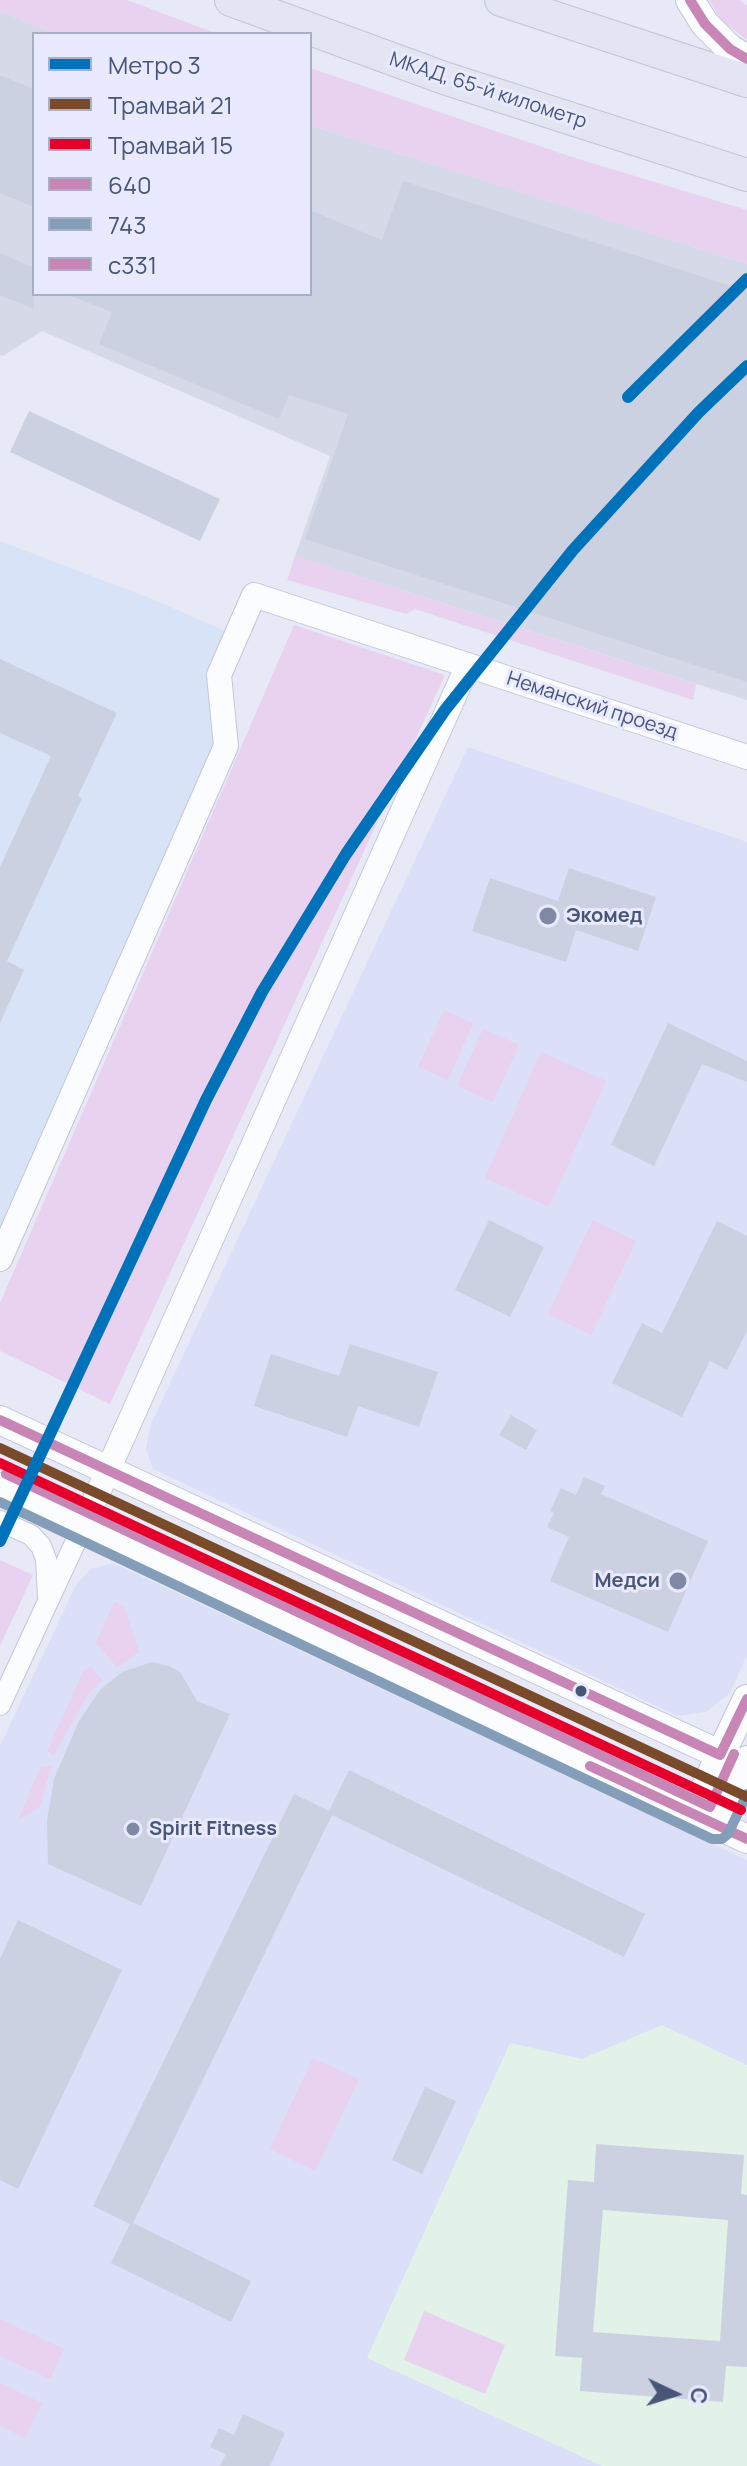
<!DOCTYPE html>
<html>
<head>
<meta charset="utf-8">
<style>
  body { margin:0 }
  #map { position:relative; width:747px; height:2466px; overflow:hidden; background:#e7e9f7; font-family:Manrope,sans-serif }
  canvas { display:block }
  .legend { position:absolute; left:32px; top:32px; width:280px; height:264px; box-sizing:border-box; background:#e9eaff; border:2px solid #a8afc8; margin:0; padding:10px 14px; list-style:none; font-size:24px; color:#475676 }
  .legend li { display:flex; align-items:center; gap:16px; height:40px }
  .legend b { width:40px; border:2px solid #a8afc8 }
  .north { position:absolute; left:635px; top:2354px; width:80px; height:80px; -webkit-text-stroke:6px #e9eaff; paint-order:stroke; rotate:94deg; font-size:22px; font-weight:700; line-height:32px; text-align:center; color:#475676 }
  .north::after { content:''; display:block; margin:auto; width:28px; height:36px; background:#475676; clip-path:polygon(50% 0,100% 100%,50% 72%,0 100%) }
</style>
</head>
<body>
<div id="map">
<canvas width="747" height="2466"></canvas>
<ul class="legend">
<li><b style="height:10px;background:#0072ba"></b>Метро 3</li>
<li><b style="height:10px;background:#7a4b2a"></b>Трамвай 21</li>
<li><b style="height:10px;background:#e4002b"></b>Трамвай 15</li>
<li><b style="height:10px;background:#c886b6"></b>640</li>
<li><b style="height:10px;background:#849eba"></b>743</li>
<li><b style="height:10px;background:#c886b6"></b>с331</li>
</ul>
<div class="north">С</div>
</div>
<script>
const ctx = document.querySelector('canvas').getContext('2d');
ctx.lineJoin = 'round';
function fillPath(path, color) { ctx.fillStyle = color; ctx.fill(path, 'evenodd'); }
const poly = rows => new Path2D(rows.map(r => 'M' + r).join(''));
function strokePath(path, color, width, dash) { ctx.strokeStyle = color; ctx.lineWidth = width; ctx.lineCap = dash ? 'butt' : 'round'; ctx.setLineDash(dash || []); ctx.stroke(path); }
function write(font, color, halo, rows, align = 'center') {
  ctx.font = font + ' Manrope,sans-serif'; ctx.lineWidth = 6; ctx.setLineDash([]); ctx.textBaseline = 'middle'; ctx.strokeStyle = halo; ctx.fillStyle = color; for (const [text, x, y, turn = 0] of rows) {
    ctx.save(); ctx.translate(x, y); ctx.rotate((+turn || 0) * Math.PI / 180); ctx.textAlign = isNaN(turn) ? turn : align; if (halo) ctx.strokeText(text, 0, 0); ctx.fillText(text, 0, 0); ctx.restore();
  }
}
const residential = poly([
  [468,747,747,842,747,1655,730,1693,706,1712,678,1716,153,1469,146,1449,151,1424],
  [113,1563,747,1860,747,2466,0,2466,0,1746,76,1585,91,1569]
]);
const commercial = poly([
  [0,541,152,599,230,633,219,745,0,1229]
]);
const industrial = poly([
  [0,11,54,34,34,34,34,294,310,294,310,125,747,264,747,700,295,556,330,456,42,331,3,356,0,355]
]);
const education = poly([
  [662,2025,747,2065,747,2466,602,2466,367,2358,510,2043,582,2059]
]);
const green = poly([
  [0,0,127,0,218,34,54,34,0,11],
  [709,0,740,0,747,6,747,40,721,20],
  [310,68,572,157,747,210,747,264,310,125],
  [295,556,696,684,693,700,415,609,406,614,287,580],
  [294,625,445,675,110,1404,0,1351,0,1303],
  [444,1010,473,1023,448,1080,418,1067],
  [483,1029,519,1045,493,1102,457,1086],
  [541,1052,606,1081,549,1207,485,1178],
  [593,1220,636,1241,591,1335,548,1314],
  [0,1560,33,1575,0,1646],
  [114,1602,124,1606,139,1652,117,1667,96,1643],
  [91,1667,102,1680,89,1693,54,1755,47,1751,84,1670],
  [41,1766,51,1766,40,1807,18,1820],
  [313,2058,359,2079,315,2171,270,2149],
  [424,2311,505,2345,485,2394,404,2360],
  [0,2319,64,2349,50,2379,0,2356],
  [0,2383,42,2403,25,2438,0,2426]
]);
const building = poly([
  [0,75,34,89,34,207,0,193],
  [403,181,747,291,747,682,305,539,348,414,289,395,279,419,99,344,112,312,68,295,310,294,310,210,382,240],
  [0,253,34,268,34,309,0,295],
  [29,411,220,499,200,541,10,452],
  [0,659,117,713,78,796,82,798,7,961,24,970,0,1023,0,867,51,756,0,733],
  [569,868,656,897,638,951,576,930,566,962,472,931,490,878,558,901],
  [668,1023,747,1061,747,1082,702,1064,654,1166,611,1145],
  [489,1220,544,1247,510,1317,455,1290],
  [717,1221,747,1236,747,1331,727,1370,710,1361,682,1417,612,1383,642,1323,662,1333],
  [350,1344,438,1372,419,1427,358,1406,347,1437,254,1406,271,1354,339,1376],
  [511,1415,537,1430,526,1450,499,1435],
  [584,1477,605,1486,601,1494,708,1541,668,1632,550,1581,569,1537,547,1527,554,1513,550,1511,561,1488,576,1495],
  [152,1662,169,1666,180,1672,197,1701,230,1714,141,1906,48,1864,47,1820,54,1779,79,1721,100,1690,122,1672],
  [349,1770,645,1914,624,1957,332,1815,133,2223,251,2281,231,2322,111,2263,130,2224,93,2206,294,1794,329,1811],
  [18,1920,122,1970,18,2189,0,2180,0,1959],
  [425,2087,456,2101,422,2174,392,2160],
  [596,2144,744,2155,741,2194,747,2195,747,2367,726,2366,723,2402,580,2391,582,2358,555,2356,568,2180,594,2182],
  [603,2210,728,2220,720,2341,593,2332],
  [243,2414,285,2433,270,2466,220,2466,226,2454,210,2447,219,2428,234,2435]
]);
const minor = poly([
  [0,1521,31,1535,41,1546,46,1559,48,1597],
  [0,1705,83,1526]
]);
const tertiary = poly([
  [0,1259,226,746,219,675,254,595,747,757],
  [83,1526,468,665]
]);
const secondary = poly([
  [690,0,705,24,730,49,747,59],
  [0,1420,747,1767],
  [0,1487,747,1839],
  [692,1815,747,1699],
  [717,1826,747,1760]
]);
const trunk = poly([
  [231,0,444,78,747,175],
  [501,0,747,81]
]);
const bus1 = poly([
  [690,0,705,24,730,49,747,59],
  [0,1420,720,1755,747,1699],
  [590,1766,747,1839]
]);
const bus2 = poly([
  [0,1502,712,1839,722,1839,728,1834,747,1794]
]);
const bus3 = poly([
  [6,1474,710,1807,734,1754]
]);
const tram1 = poly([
  [0,1448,747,1797]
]);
const tram2 = poly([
  [0,1463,741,1810]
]);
const metro1 = poly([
  [628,397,747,279],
  [0,1541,206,1100,262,992,346,854,445,710,573,550,699,412,747,366]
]);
const markers = [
  [548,916,10,"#7f89a3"],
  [678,1581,10,"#7f89a3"],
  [581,1691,7,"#475676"],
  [133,1829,8,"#7f89a3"]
];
const streetNames = [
  ["МКАД, 65-й километр",488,91,18],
  ["Неманский проезд",592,706,18]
];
const poiNames = [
  ["Экомед",566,916],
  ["Медси",660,1581,"right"],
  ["Spirit Fitness",149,1829]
];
fillPath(residential, '#dbdff7');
fillPath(commercial, '#d9e3f8');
fillPath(industrial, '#d6d9e7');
fillPath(education, '#e3f2e9');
fillPath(green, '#e8d2f0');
fillPath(building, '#ccd1e1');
strokePath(minor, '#c3c7d6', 22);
strokePath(tertiary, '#c3c7d6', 26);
strokePath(secondary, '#c1c5d5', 30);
strokePath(trunk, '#c0c5d3', 34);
strokePath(minor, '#fbfcfe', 20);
strokePath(tertiary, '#fbfcfe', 24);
strokePath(secondary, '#fbfcfe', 28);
strokePath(trunk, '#e3e6f2', 32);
strokePath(bus1, '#c886b6', 10);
strokePath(bus2, '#849eba', 10);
strokePath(bus3, '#c886b6', 10);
strokePath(tram1, '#7a4b2a', 10);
strokePath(tram2, '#e4002b', 10);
strokePath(metro1, '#0072ba', 12);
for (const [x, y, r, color] of markers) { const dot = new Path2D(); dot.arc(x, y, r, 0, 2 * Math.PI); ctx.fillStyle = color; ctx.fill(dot); strokePath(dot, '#e9eaff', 3); }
write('20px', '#475676', '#e9eaff', streetNames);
write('bold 20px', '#475676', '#e9eaff', poiNames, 'left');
</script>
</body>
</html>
